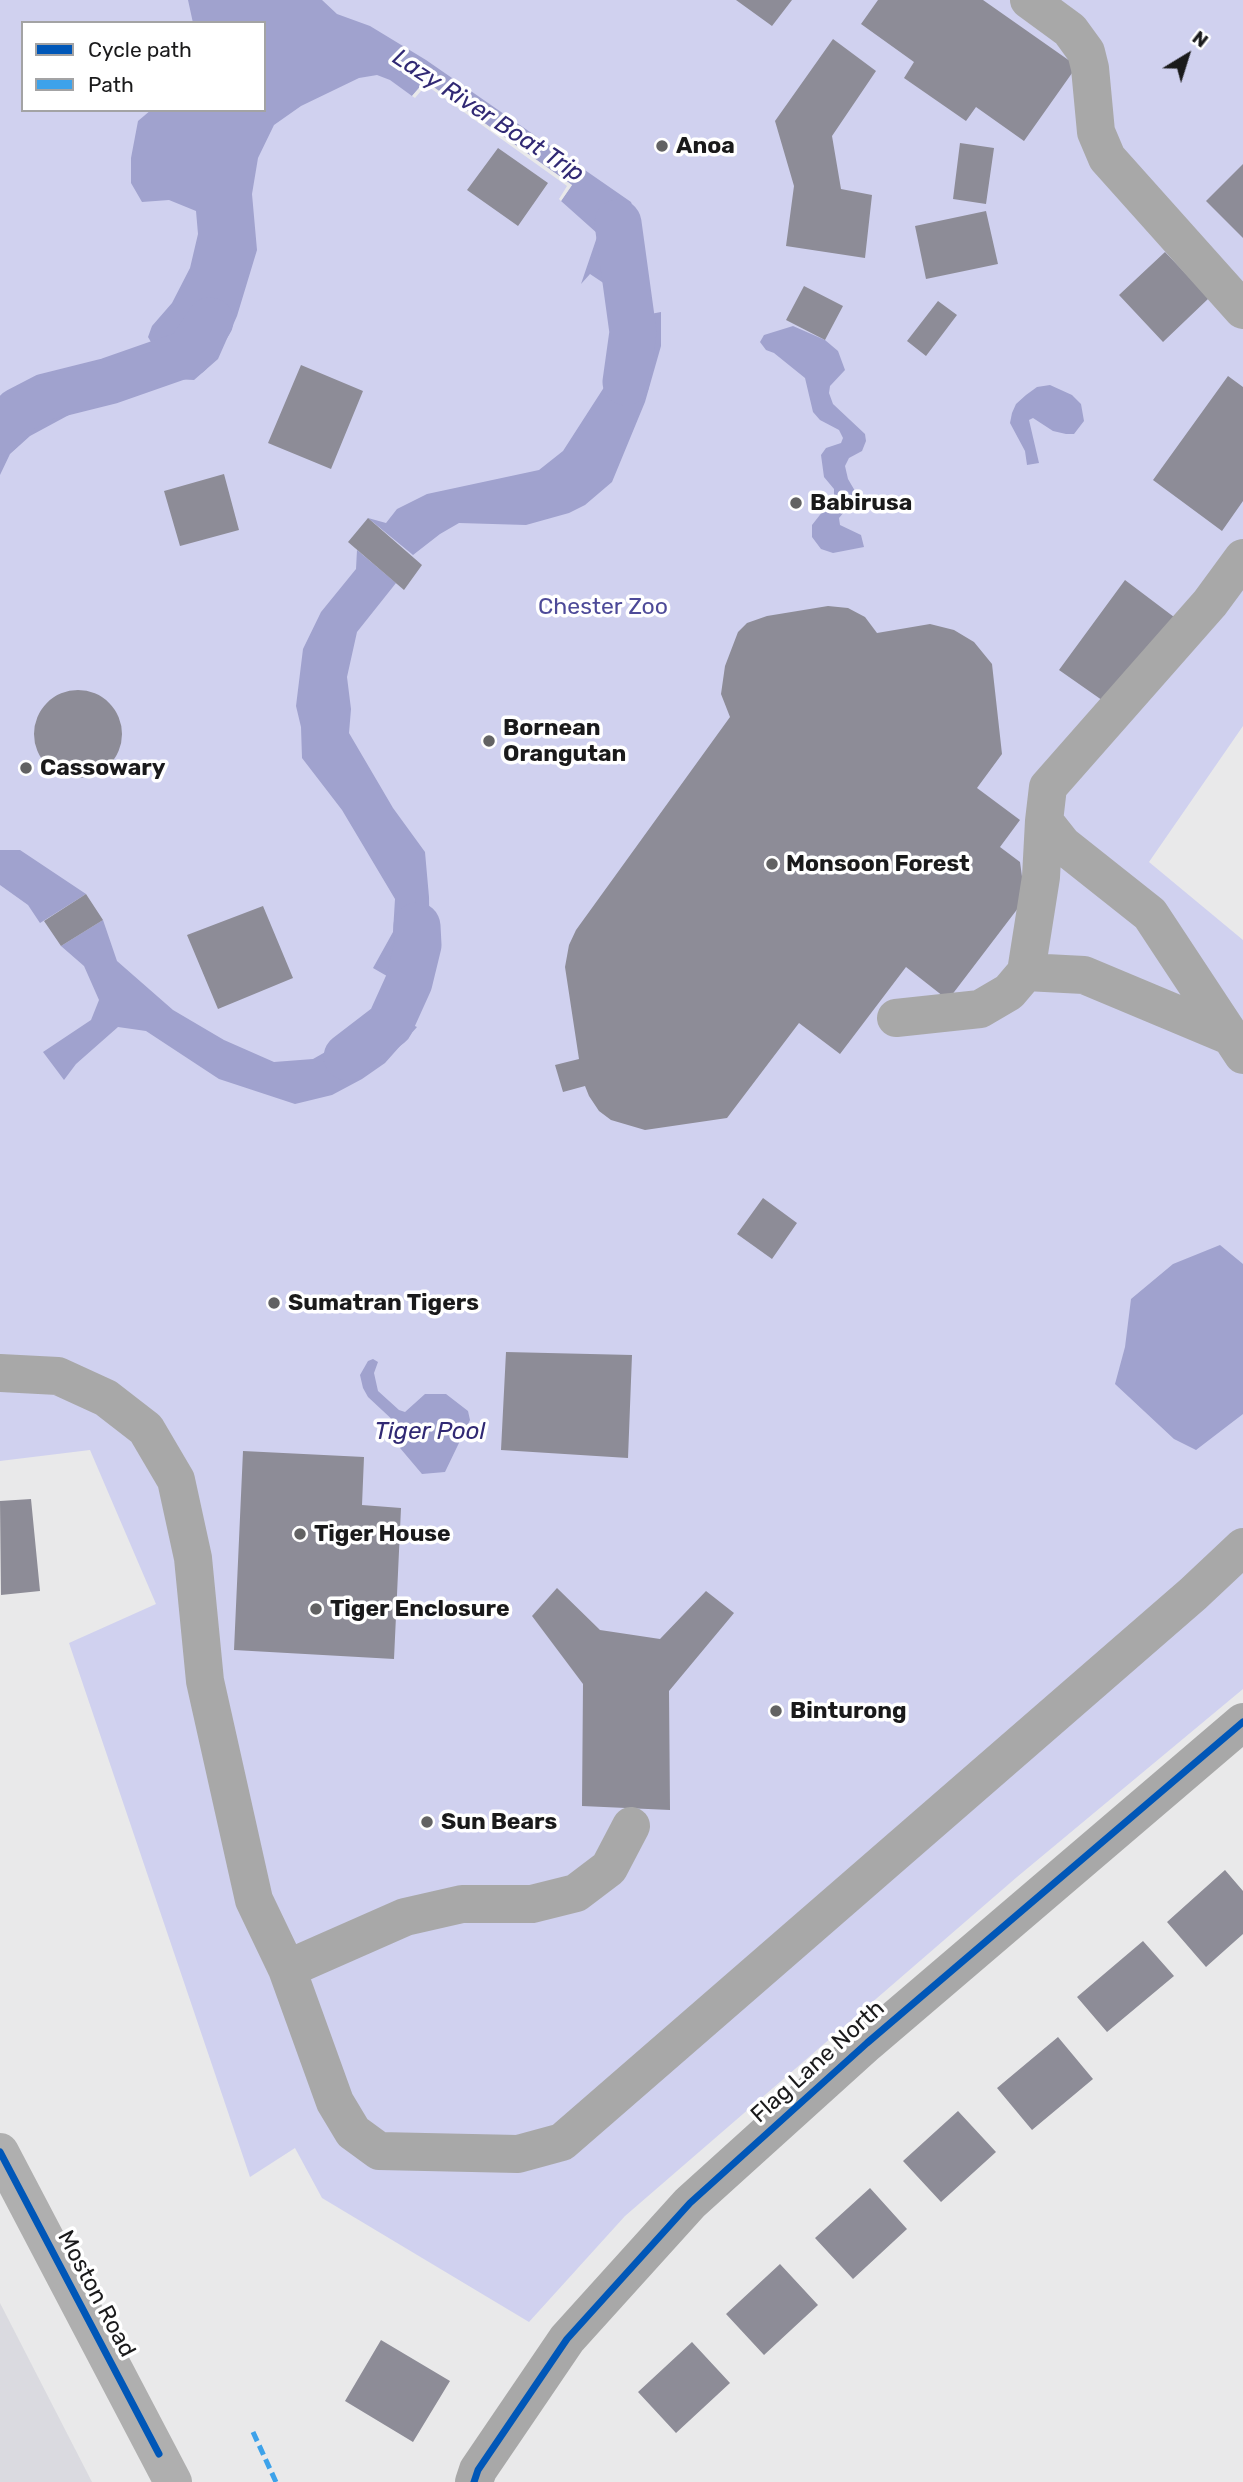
<!DOCTYPE html>
<html>
<head>
<meta charset="utf-8">
<style>
  body { margin:0 }
  #map { position:relative; width:1243px; height:2482px; overflow:hidden; background:#e9e9ea; font-family:Rubik,sans-serif }
  canvas { display:block }
  .legend { position:absolute; left:21px; top:21px; width:245px; height:91px; box-sizing:border-box; background:#fff; border:2px solid #a3a3a4; margin:0; padding:9px 12px; list-style:none; font-size:21px; color:#1a1a1b }
  .legend li { display:flex; align-items:center; gap:14px; height:35px }
  .legend b { width:35px; border:2px solid #a3a3a4 }
  .north { position:absolute; left:1152px; top:21px; width:70px; height:70px; -webkit-text-stroke:5px #fff; paint-order:stroke; rotate:38deg; font-size:19px; font-weight:700; line-height:28px; text-align:center; color:#1a1a1b }
  .north::after { content:''; display:block; margin:auto; width:24px; height:32px; background:#1a1a1b; clip-path:polygon(50% 0,100% 100%,50% 72%,0 100%) }
</style>
</head>
<body>
<div id="map">
<canvas width="1243" height="2482"></canvas>
<ul class="legend">
<li><b style="height:9px;background:#0057b8"></b>Cycle path</li>
<li><b style="height:9px;background:#3da2ea"></b>Path</li>
</ul>
<div class="north">N</div>
</div>
<script>
const ctx = document.querySelector('canvas').getContext('2d');
ctx.lineJoin = 'round';
function fillPath(path, color) { ctx.fillStyle = color; ctx.fill(path, 'evenodd'); }
const poly = rows => new Path2D(rows.map(r => 'M' + r).join(''));
function strokePath(path, color, width, dash) { ctx.strokeStyle = color; ctx.lineWidth = width; ctx.lineCap = dash ? 'butt' : 'round'; ctx.setLineDash(dash || []); ctx.stroke(path); }
function write(font, color, halo, rows, align = 'center') {
  ctx.font = font + ' Rubik,sans-serif'; ctx.lineWidth = 7; ctx.setLineDash([]); ctx.textBaseline = 'middle'; ctx.strokeStyle = halo; ctx.fillStyle = color; for (const [text, x, y, turn = 0] of rows) {
    ctx.save(); ctx.translate(x, y); ctx.rotate((+turn || 0) * Math.PI / 180); ctx.textAlign = isNaN(turn) ? turn : align; if (halo) ctx.strokeText(text, 0, 0); ctx.fillText(text, 0, 0); ctx.restore();
  }
}
const built = poly([
  [0,2303,92,2482,0,2482]
]);
const green = poly([
  [0,0,1243,0,1243,726,1149,862,1243,940,1243,1689,1017,1877,625,2216,529,2322,322,2198,295,2148,250,2177,69,1643,156,1604,90,1450,0,1461],
  [23,23,264,23,264,110,23,110]
]);
const water = poly([
  [188,0,322,0,337,14,370,26,426,60,631,202,640,227,640,286,608,286,590,274,581,284,598,234,561,201,572,185,425,81,412,96,390,80,377,75,359,78,301,106,274,125,258,158,252,194,257,250,237,316,218,359,194,380,173,379,148,337,152,326,172,303,190,268,198,234,196,211,169,200,142,202,131,183,131,158,138,121,151,110,264,110,264,23,193,23],
  [661,312,661,346,645,402,612,482,585,505,569,513,526,525,459,523,440,534,413,555,368,518,386,523,397,509,427,494,539,470,563,451,610,378,613,321],
  [793,326,825,340,838,351,845,370,830,386,829,393,833,404,865,434,866,441,862,451,849,458,845,466,848,479,855,491,854,500,839,518,840,525,861,535,864,547,833,553,821,549,812,537,812,525,834,497,834,489,824,477,821,455,826,448,841,443,843,438,839,430,820,420,813,412,805,378,774,353,766,350,760,342,764,335],
  [120,355,144,389,80,409,30,436,10,454,0,475,0,400,15,389,43,379,77,372],
  [1050,385,1072,395,1081,404,1084,421,1074,434,1066,434,1053,431,1033,418,1029,420,1039,463,1027,465,1025,451,1010,423,1012,413,1016,404,1026,395,1037,387],
  [357,550,396,583,357,632,347,677,351,709,349,733,393,808,425,852,429,897,430,962,425,998,373,968,393,932,395,899,342,810,302,758,301,727,296,706,303,649,321,612,356,569],
  [0,850,20,850,86,894,40,923,28,905,0,885],
  [103,920,117,961,173,1010,224,1040,274,1062,313,1059,350,1038,378,1008,417,1027,385,1063,362,1079,332,1095,295,1104,219,1079,146,1031,118,1027,76,1064,64,1080,43,1052,91,1020,99,1000,84,966,61,946],
  [1220,1245,1243,1264,1243,1414,1196,1450,1174,1439,1115,1384,1125,1347,1131,1299,1173,1264],
  [373,1359,378,1362,374,1373,378,1391,399,1410,405,1412,425,1394,446,1394,468,1411,470,1420,445,1472,422,1474,400,1448,397,1424,368,1397,363,1388,360,1375,368,1361]
]);
const pier = poly([
  [425,81,572,185,561,201,559,199,567,186,426,85,415,98,412,96]
]);
const canal = poly([
  [618,223,633,332,626,382],
  [0,431,18,411,45,397,109,381,189,353,210,321],
  [347,1057,390,1024,409,982,418,945,417,926]
]);
const building = poly([
  [736,0,792,0,772,26],
  [878,0,983,0,1077,66,1024,141,976,107,966,121,904,78,914,62,861,24],
  [833,39,876,71,832,136,841,189,872,195,865,258,786,246,794,186,775,121],
  [960,143,994,148,986,204,953,199],
  [498,148,548,183,518,226,467,190],
  [1243,164,1243,238,1206,201],
  [986,211,998,264,926,279,915,226],
  [1165,252,1209,298,1163,342,1119,295],
  [804,286,843,306,825,340,786,320],
  [938,301,957,315,926,356,907,341],
  [301,365,363,391,331,469,268,443],
  [1228,376,1243,387,1243,501,1222,531,1153,480],
  [224,474,239,530,180,546,164,491],
  [368,518,422,565,404,590,348,542],
  [1125,580,1174,617,1109,705,1059,670],
  [828,606,848,608,865,617,877,633,930,624,954,630,974,642,992,664,1002,754,977,788,1020,820,1000,847,1020,862,1025,899,948,1000,906,967,840,1054,799,1023,727,1118,645,1130,611,1120,599,1111,589,1096,585,1086,563,1092,555,1065,579,1059,565,967,569,945,576,930,730,717,721,694,725,666,738,632,747,623,767,616],
  '34 734a44 44 0 1 1 88 0a44 44 0 1 1-88 0Z',
  [86,894,103,920,61,946,44,921],
  [263,906,293,978,218,1009,187,935],
  [763,1198,797,1223,772,1259,737,1234],
  [506,1352,632,1355,628,1458,501,1450],
  [243,1451,364,1457,362,1505,401,1508,394,1659,234,1650],
  [31,1499,40,1591,1,1595,0,1501],
  [557,1588,600,1630,660,1639,706,1591,734,1613,669,1691,670,1810,582,1806,583,1684,532,1616],
  [1225,1870,1243,1891,1243,1934,1206,1967,1167,1922],
  [1143,1941,1174,1976,1107,2032,1077,1997],
  [1058,2037,1093,2079,1032,2130,997,2088],
  [958,2111,996,2152,941,2202,903,2161],
  [870,2188,907,2229,853,2279,815,2238],
  [780,2264,818,2305,764,2355,726,2314],
  [381,2340,450,2381,413,2442,345,2401],
  [692,2342,730,2383,676,2433,638,2392]
]);
const minor = poly([
  [1029,0,1070,30,1086,52,1090,68,1096,132,1107,158,1243,310],
  [1243,558,1210,603,1048,787,1044,821,1063,845,1150,914,1243,1055],
  [1026,972,1041,877,1044,821],
  [896,1018,980,1009,1009,992,1026,972,1084,975,1232,1037],
  [0,1373,58,1376,106,1398,146,1429,176,1480,193,1558,205,1681,254,1900,287,1969,335,2102,353,2132,379,2151,518,2154,562,2142,1193,1594,1243,1547],
  [287,1969,405,1917,462,1904,532,1904,576,1893,609,1868,631,1826],
  [474,2482,478,2470,567,2339,690,2203,867,2043,1243,1722]
]);
const highway = poly([
  [0,2152,173,2482]
]);
const quiet = poly([
  [253,2432,276,2482]
]);
const cycleway = poly([
  [0,2152,159,2454],
  [474,2482,478,2470,567,2339,690,2203,867,2043,1243,1722]
]);
const markers = [
  [662,146,7,"#626263"],
  [796,503,7,"#626263"],
  [489,741,7,"#626263"],
  [26,768,7,"#626263"],
  [772,864,7,"#626263"],
  [274,1303,7,"#626263"],
  [300,1534,7,"#626263"],
  [316,1609,7,"#626263"],
  [776,1711,7,"#626263"],
  [427,1822,7,"#626263"]
];
const poiNames = [
  ["Anoa",676,146],
  ["Babirusa",810,503],
  ["Bornean",503,728],
  ["Orangutan",503,754],
  ["Cassowary",40,768],
  ["Monsoon Forest",786,864],
  ["Sumatran Tigers",288,1303],
  ["Tiger House",314,1534],
  ["Tiger Enclosure",330,1609],
  ["Binturong",790,1711],
  ["Sun Bears",441,1822]
];
const parkNames = [
  ["Chester Zoo",603,607]
];
const streetNames = [
  ["Flag Lane North",818,2062,-42],
  ["Moston Road",96,2294,62]
];
const waterNames = [
  ["Lazy River Boat Trip",488,116,33],
  ["Tiger Pool",430,1432]
];
fillPath(built, '#dadae0');
fillPath(green, '#d0d1ef');
fillPath(water, '#a0a2ce');
fillPath(pier, '#e9e9ea');
strokePath(canal, '#a0a2ce', 47);
fillPath(building, '#8d8c97');
strokePath(minor, '#a8a8a8', 38);
strokePath(highway, '#afafaf', 38);
strokePath(quiet, '#3da2ea', 5, [10, 5]);
strokePath(cycleway, '#0057b8', 7);
for (const [x, y, r, color] of markers) { const dot = new Path2D(); dot.arc(x, y, r, 0, 2 * Math.PI); ctx.fillStyle = color; ctx.fill(dot); strokePath(dot, '#fff', 2.5); }
write('bold 23px', '#1a1a1b', '#fff', poiNames, 'left');
write('23px', '#4d4a98', '#fff', parkNames);
write('23px', '#1a1a1b', '#fff', streetNames);
write('italic 24px', '#312974', '#fff', waterNames);
</script>
</body>
</html>
